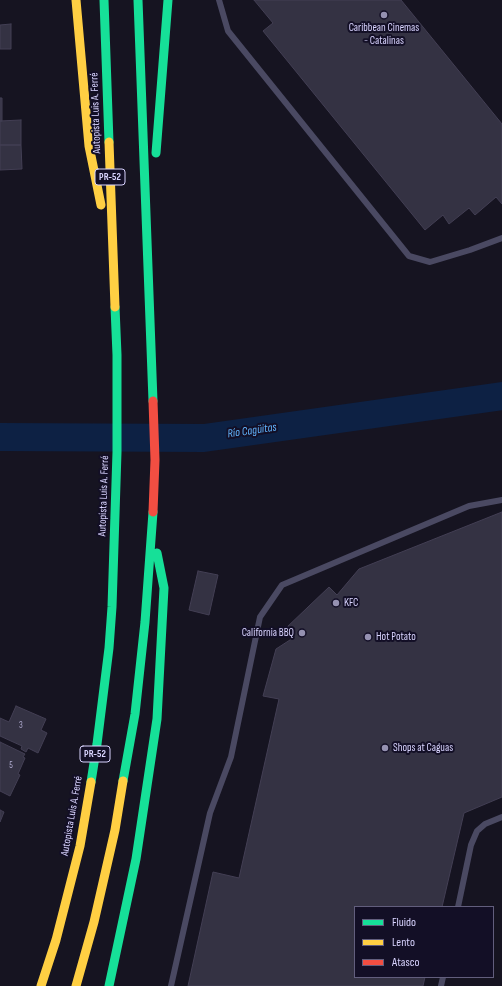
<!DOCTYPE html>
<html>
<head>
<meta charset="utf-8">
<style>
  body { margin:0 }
  #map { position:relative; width:502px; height:986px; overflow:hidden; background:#161421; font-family:"Sofia Sans Condensed",sans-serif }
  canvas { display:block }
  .legend { position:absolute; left:354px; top:906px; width:140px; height:72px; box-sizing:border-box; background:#130f26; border:1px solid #625e7d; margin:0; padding:5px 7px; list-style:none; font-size:12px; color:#d9d4ff }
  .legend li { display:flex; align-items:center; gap:8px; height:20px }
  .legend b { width:20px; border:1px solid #625e7d }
</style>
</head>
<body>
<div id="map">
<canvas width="502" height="986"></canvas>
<ul class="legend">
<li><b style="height:5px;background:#16e098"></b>Fluido</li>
<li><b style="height:5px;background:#ffcf43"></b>Lento</li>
<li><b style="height:5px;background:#f24e42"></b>Atasco</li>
</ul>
</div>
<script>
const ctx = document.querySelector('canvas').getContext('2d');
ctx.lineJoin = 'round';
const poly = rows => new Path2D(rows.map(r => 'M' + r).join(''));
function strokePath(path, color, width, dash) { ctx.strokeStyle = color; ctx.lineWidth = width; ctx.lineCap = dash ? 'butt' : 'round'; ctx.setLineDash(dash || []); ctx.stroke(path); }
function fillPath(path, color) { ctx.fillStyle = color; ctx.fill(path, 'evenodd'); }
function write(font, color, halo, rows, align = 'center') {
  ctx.font = font + ' "Sofia Sans Condensed",sans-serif'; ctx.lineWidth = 4; ctx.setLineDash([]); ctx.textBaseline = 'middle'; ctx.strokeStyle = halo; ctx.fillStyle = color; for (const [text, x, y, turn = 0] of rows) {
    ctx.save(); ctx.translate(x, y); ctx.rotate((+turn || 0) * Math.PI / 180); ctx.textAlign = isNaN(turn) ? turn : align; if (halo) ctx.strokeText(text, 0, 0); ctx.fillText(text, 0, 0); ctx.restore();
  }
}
const river = poly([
  [0,437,204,438,502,396]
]);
const building = poly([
  [254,0,401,0,502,124,502,204,496,197,475,215,469,208,449,224,443,215,425,230,263,31,273,23,254,0],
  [11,24,11,49,0,49,0,25,11,24],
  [0,98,2,98,2,121,0,121,0,98],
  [21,120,21,145,0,145,0,121,21,120],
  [0,145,21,145,22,169,0,170,0,145],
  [502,512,502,797,464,813,442,907,355,907,355,977,425,977,423,986,188,986,213,872,239,878,279,699,263,696,276,649,293,638,286,628,329,587,337,595,359,569,502,512],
  [198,571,218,575,209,615,189,610,198,571],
  [16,706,46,719,41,730,47,733,38,753,28,748,26,752,21,749,22,746,0,736,0,718,9,722,16,706],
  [0,742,25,754,23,757,25,758,18,774,20,775,10,796,0,791,0,742],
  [0,810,4,812,0,822,0,810]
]);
const lane = poly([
  [219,0,228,31,409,256,430,262,470,250,502,238],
  [458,907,471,845,477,831,485,824,502,817],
  [171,986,210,813,231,757,260,617,282,585,469,506,502,500],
  [441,986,443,977]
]);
const fast = poly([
  [104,0,109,142],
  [138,0,153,401],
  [156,153,168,0],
  [123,781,135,714,145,622,153,512],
  [91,782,97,744,109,648,112,607,117,452,117,355,115,307],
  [109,986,136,859,157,719,164,588,157,553]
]);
const slow = poly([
  [76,0,89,146,101,205],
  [109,142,115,307],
  [41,986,56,940,80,846,91,782],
  [76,986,94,922,115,830,123,781]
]);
const jam = poly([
  [153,401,155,460,153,512]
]);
const markers = [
  [384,15,4,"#9591b1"],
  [336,603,4,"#9591b1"],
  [302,633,4,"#9591b1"],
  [368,637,4,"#9591b1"],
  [385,748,4,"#9591b1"]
];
const numberNames = [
  ["3",21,726],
  ["5",11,766]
];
const shields = [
  [110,177,30],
  [95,754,30]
];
const shieldNames = [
  ["PR-52",110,177],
  ["PR-52",95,754]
];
const poiNames = [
  ["Caribbean Cinemas",384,28,"center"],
  ["- Catalinas",384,41,"center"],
  ["KFC",344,603],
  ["California BBQ",294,633,"right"],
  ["Hot Potato",376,637],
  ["Shops at Caguas",393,748]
];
const streetNames = [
  ["Autopista Luis A. Ferré",96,113,-92],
  ["Autopista Luis A. Ferré",104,496,-88],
  ["Autopista Luis A. Ferré",72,816,-80]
];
const waterNames = [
  ["Río Cagüitas",252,431,-8]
];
strokePath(river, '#0d2144', 28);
fillPath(building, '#343243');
strokePath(building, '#433f54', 1);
strokePath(lane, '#4a4962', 6);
strokePath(fast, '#16e098', 9);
strokePath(slow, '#ffcf43', 9);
strokePath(jam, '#f24e42', 9);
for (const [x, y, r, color] of markers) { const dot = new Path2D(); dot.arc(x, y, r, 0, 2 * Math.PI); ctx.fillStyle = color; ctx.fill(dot); strokePath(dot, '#130f26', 1.5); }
write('9px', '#b0acd0', null, numberNames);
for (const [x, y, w] of shields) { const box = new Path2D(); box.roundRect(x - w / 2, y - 8, w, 16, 3); ctx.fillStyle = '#130f26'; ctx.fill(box); strokePath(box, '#d9d4ff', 1); }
write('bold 10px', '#d9d4ff', null, shieldNames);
write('11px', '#d9d4ff', '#130f26', poiNames, 'left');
write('11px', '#d9d4ff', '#130f26', streetNames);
write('italic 12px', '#62b6ff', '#130f26', waterNames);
</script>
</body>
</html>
